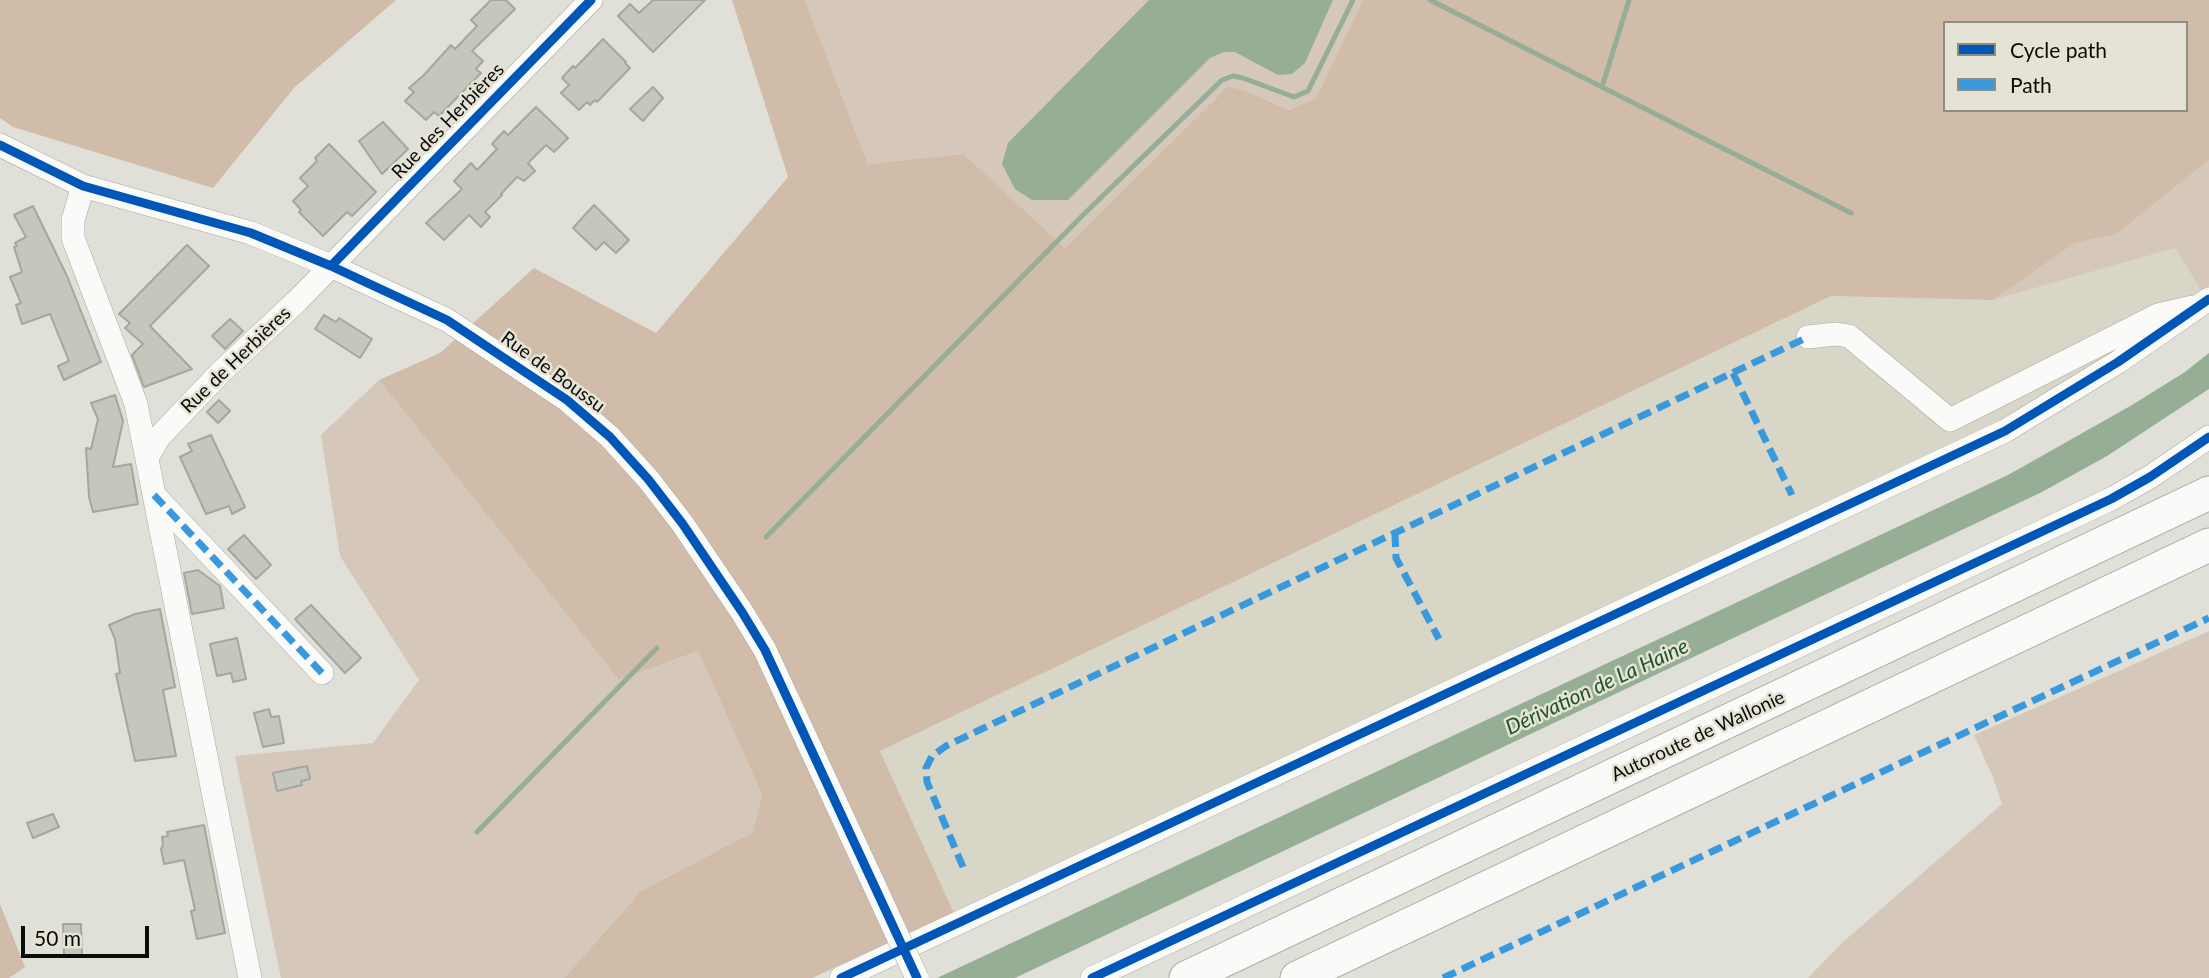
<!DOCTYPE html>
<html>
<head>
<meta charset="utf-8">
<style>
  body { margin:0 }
  #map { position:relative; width:2209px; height:978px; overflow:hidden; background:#e0e0d8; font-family:Lato,sans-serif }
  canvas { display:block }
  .legend { position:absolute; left:1943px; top:21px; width:245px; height:91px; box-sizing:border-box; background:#e4e3d5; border:2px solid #8e8d83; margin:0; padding:9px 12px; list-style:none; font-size:21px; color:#0c0c07 }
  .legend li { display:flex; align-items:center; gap:14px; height:35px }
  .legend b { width:35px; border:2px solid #8e8d83 }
  .scale { position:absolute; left:21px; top:926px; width:128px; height:32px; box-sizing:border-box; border:4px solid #0c0c07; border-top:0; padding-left:9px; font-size:21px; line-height:24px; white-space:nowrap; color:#0c0c07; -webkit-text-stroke:5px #e4e3d5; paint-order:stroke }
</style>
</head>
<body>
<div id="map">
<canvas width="2209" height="978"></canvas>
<ul class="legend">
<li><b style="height:9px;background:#0057b8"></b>Cycle path</li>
<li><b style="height:9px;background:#3a99dd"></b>Path</li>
</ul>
<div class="scale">50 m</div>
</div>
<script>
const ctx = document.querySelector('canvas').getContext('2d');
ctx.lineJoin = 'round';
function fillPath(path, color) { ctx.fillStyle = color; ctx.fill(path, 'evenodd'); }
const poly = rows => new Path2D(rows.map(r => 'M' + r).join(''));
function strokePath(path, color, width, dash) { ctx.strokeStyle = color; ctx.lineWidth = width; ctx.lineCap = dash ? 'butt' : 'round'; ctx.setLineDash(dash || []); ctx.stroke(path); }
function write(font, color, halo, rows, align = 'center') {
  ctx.font = font + ' Lato,sans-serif'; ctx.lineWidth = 5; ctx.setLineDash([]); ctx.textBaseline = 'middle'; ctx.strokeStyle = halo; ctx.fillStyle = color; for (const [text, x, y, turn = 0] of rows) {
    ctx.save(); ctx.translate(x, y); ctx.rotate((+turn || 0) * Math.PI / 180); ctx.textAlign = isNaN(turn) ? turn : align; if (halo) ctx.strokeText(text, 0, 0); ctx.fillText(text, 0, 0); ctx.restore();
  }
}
const built = poly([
  [2175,248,2202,292,2115,356,2038,399,2003,418,954,913,880,751,1831,296,1993,300]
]);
const green = poly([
  [805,0,1363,0,1316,98,1289,110,1246,91,1228,86,1065,248,964,154,868,164],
  [2209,160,2209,286,2202,292,2175,248,1993,300,2075,243,2117,234],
  [379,380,619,680,698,651,762,795,753,832,641,891,564,978,281,978,235,756,373,743,419,680,340,556,321,435],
  [2209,631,2209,978,1808,978,1843,942,2002,804,1994,780,1974,735]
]);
const forest = poly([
  [0,0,396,0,294,88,213,188,13,127,0,118],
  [732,0,805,0,868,164,964,154,1065,248,1228,86,1246,91,1289,110,1316,98,1363,0,2209,0,2209,160,2117,234,2075,243,1993,300,1831,296,880,751,954,913,812,978,564,978,641,891,753,832,762,795,698,651,619,680,379,380,440,353,534,268,656,333,788,177],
  [1945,23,2186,23,2186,110,1945,110],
  [0,904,25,967,9,978,0,978]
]);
const water = poly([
  [1149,0,1333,0,1305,63,1292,74,1278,75,1235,52,1224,52,1210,58,1068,200,1032,200,1015,189,1002,164,1008,143],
  [2209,353,2209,389,2107,456,2042,492,1015,978,937,978,2008,475,2132,405,2185,372]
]);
const stream = poly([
  [1430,0,1851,213],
  [1602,87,1629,0],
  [766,537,1083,215,1222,80,1233,76,1243,78,1294,97,1308,91,1353,0],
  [477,832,657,648]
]);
const building = poly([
  [491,0,506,0,515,9,472,51,483,61,476,69,481,73,439,116,434,112,426,120,405,101,414,92,409,88,424,75,451,45,455,49,477,26,471,20,491,0],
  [653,0,705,0,653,52,618,16,630,4,639,13,653,0],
  [603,39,626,62,625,63,630,68,597,102,595,100,590,105,587,102,579,110,561,93,569,85,562,78,573,66,575,68,603,39],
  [653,87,663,98,643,121,630,109,653,87],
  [536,107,568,138,554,152,546,145,528,163,535,171,524,181,517,177,501,194,502,195,485,212,490,217,481,227,469,215,444,240,426,223,462,189,454,181,471,163,477,170,497,149,492,144,504,131,508,135,536,107],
  [383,122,408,149,382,174,359,141,383,122],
  [329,144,376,192,352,216,347,212,323,236,299,212,301,210,293,201,308,186,300,178,317,161,315,158,329,144],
  [594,205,629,240,616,253,604,242,596,250,573,228,594,205],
  [33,206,67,276,101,362,64,380,58,366,69,361,50,314,22,324,16,305,21,303,10,277,22,272,14,247,17,246,15,243,26,237,14,215,33,206],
  [187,245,209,266,150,326,192,369,144,387,132,355,143,344,125,328,130,323,119,314,187,245],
  [324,315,336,322,339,318,372,339,360,358,315,329,324,315],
  [230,319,243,331,225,349,212,336,230,319],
  [115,395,123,421,113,467,131,464,138,504,93,512,89,497,86,448,91,449,98,419,91,403,115,395],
  [219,400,230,411,218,423,207,412,219,400],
  [211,435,245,507,232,514,229,506,206,514,180,457,192,451,188,444,211,435],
  [244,535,271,565,256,579,228,549,244,535],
  [198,570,220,586,224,608,192,614,184,573,198,570],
  [311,605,361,658,345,673,295,619,311,605],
  [160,609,175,687,163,690,176,756,135,761,116,674,120,673,115,639,109,625,135,614,160,609],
  [237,638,246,679,233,682,231,673,217,676,210,644,237,638],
  [269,709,271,717,279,716,284,743,263,747,254,713,269,709],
  [307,766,310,779,301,781,302,785,277,791,273,773,307,766],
  [53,814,59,827,33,838,27,823,53,814],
  [204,825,225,933,197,939,191,911,195,910,184,860,164,864,161,849,163,845,162,837,168,836,167,832,204,825],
  [63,924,81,924,82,955,64,956,63,924]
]);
const minor = poly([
  [0,145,83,186,251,233,331,266,447,320,567,400,610,437,648,479,682,523,742,612,765,650,870,876],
  [83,186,73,220,73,238,136,404,250,978],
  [1808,337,1836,334,1849,336,1950,420,2158,315,2193,307],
  [147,458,159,437,220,373,297,301,591,0],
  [154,495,322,673],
  [841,978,2005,431,2118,362,2209,299],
  [1092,978,2111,499,2150,477,2209,437]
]);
const highway = poly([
  [1186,978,2209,493],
  [1297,978,2209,545]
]);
const minorBridge = poly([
  [870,876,917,978]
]);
const quiet = poly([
  [1733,373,1792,495],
  [154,495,322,673],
  [1395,533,1396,558,1439,639],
  [963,867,927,782,926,768,932,756,946,746,1808,337],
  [1443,978,2209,618]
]);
const cycleway = poly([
  [0,145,83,186,251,233,331,266,447,320,567,400,610,437,648,479,682,523,742,612,765,650,917,978],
  [331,266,591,0],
  [841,978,2005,431,2118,362,2209,299],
  [1092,978,2111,499,2150,477,2209,437]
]);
const streetNames = [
  ["Rue des Herbières",448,121,-46],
  ["Rue de Herbières",236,360,-44],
  ["Rue de Boussu",553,372,36],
  ["Autoroute de Wallonie",1698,736,-25]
];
const waterNames = [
  ["Dérivation de La Haine",1597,687,-25]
];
fillPath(built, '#d7d6c7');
fillPath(green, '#d5c8bb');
fillPath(forest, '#d1bca9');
fillPath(water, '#96ae96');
strokePath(stream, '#96ae96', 5);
fillPath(building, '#c4c8bc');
strokePath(building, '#a5a6a0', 2);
strokePath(minor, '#a8a8a2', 24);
strokePath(highway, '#a8a8a2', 35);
strokePath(minor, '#fafaf9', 23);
strokePath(highway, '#fafaf9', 33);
strokePath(minorBridge, '#a8a8a2', 24, []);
strokePath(minorBridge, '#fafaf9', 23);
strokePath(quiet, '#3a99dd', 7, [14, 7]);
strokePath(cycleway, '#0057b8', 9);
write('19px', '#0c0c07', '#e4e3d5', streetNames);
write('italic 21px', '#1f5228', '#e4e3d5', waterNames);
</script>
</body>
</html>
